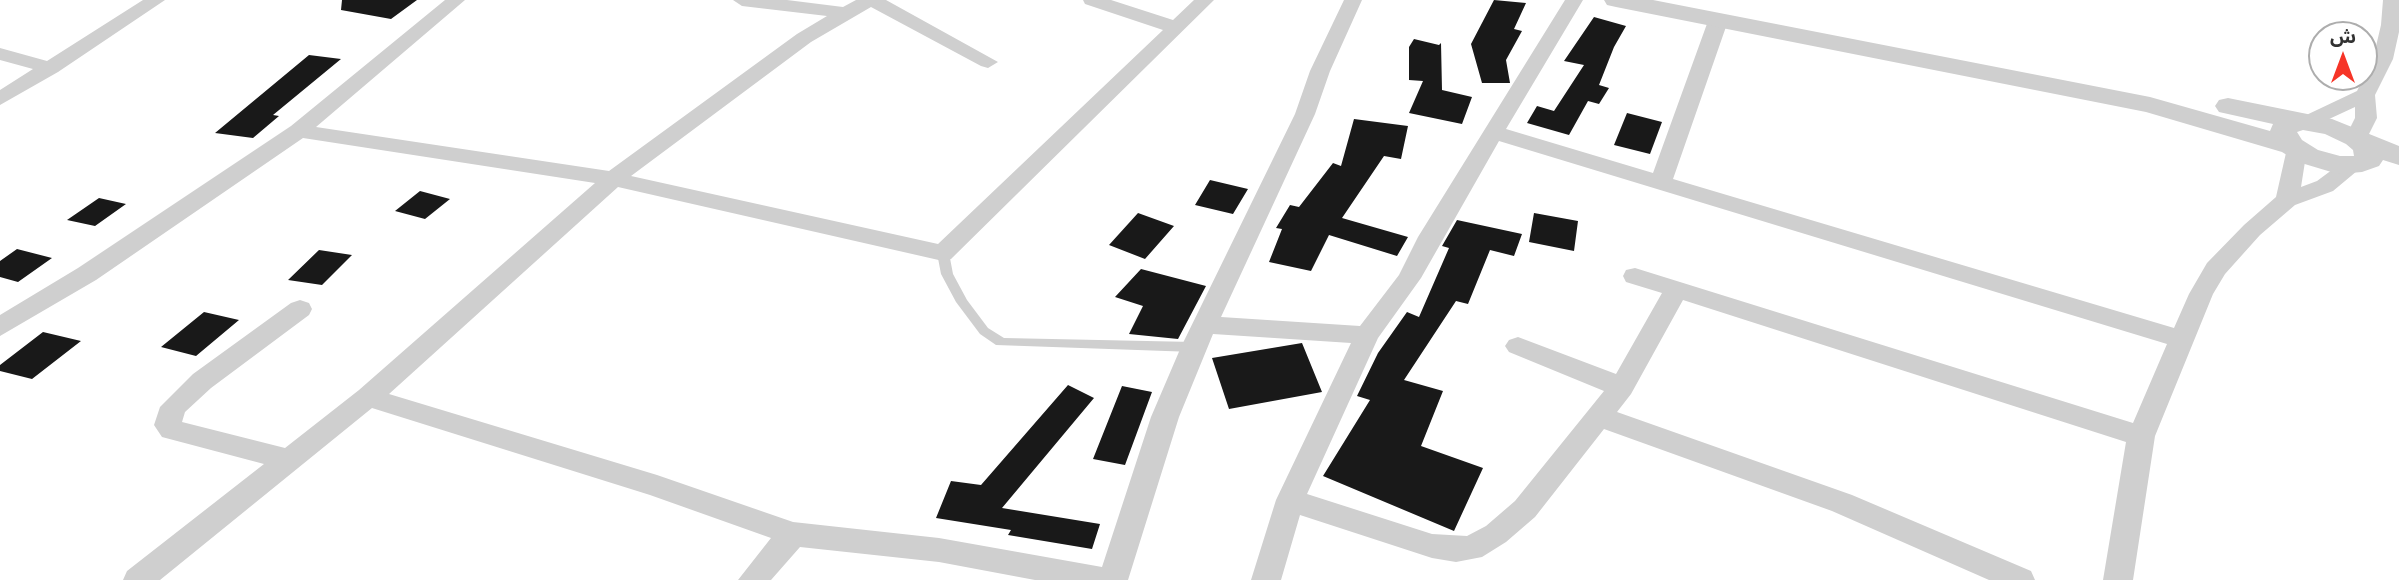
<!DOCTYPE html>
<html>
<head>
<meta charset="utf-8">
<style>
  body { margin:0 }
  #map { position:relative; width:2399px; height:580px; overflow:hidden; background:#fff; font-family:"Space Grotesk","Noto Sans Arabic",sans-serif }
  canvas { display:block }
  .north { position:absolute; left:2308px; top:21px; width:70px; height:70px; box-sizing:border-box; background:#fff; border:2px solid #adadad; border-radius:50%; rotate:0deg; font-size:19px; font-weight:700; line-height:28px; text-align:center; color:#323232 }
  .north::after { content:''; display:block; margin:auto; width:24px; height:32px; background:#f63427; clip-path:polygon(50% 0,100% 100%,50% 72%,0 100%) }
</style>
</head>
<body>
<div id="map">
<canvas width="2399" height="580"></canvas>
<div class="north">ش</div>
</div>
<script>
const ctx = document.querySelector('canvas').getContext('2d');
ctx.lineJoin = 'round';
function fillPath(path, color) { ctx.fillStyle = color; ctx.fill(path, 'evenodd'); }
const poly = rows => new Path2D(rows.map(r => 'M' + r).join(''));
const building = poly([
  [342,0,417,0,391,19,341,10],
  [1494,0,1526,3,1514,29,1522,31,1506,60,1510,83,1482,83,1471,44],
  [1594,17,1626,26,1614,47,1599,85,1609,88,1599,104,1588,101,1569,135,1527,123,1537,106,1554,111,1584,65,1564,61],
  [1414,39,1439,45,1441,43,1442,90,1472,97,1462,124,1409,113,1423,81,1409,80,1409,47],
  [309,55,341,59,273,115,279,116,253,138,215,133],
  [1627,113,1662,122,1650,154,1614,145],
  [1354,119,1408,126,1401,159,1384,156,1342,218,1408,237,1397,256,1329,235,1311,271,1269,262,1282,229,1276,228,1290,205,1299,207,1333,163,1341,166],
  [1210,180,1248,189,1233,214,1195,205],
  [420,191,450,199,425,219,395,211],
  [99,198,126,204,95,226,67,220],
  [1138,213,1174,226,1145,259,1109,245],
  [1534,213,1578,221,1574,251,1529,242],
  [1457,220,1522,234,1514,256,1490,250,1468,304,1456,301,1404,380,1443,391,1421,446,1483,468,1454,531,1323,476,1370,400,1357,396,1378,353,1407,312,1419,317,1449,248,1442,246],
  [17,249,52,258,18,282,0,277,0,261],
  [319,250,352,255,322,285,288,280],
  [1141,269,1206,286,1178,339,1129,334,1143,306,1115,297],
  [204,312,239,320,196,356,161,347],
  [43,332,81,341,32,379,0,371,0,365],
  [1302,343,1322,392,1229,409,1212,358],
  [1068,385,1094,398,1002,508,1100,524,1092,549,1008,535,1011,530,936,518,951,481,981,485],
  [1122,386,1152,392,1125,465,1093,459]
]);
const service = poly([
  [943,249,949,253,953,274,967,300,988,328,1004,338,1194,342,1199,344,1200,347,1199,350,1194,352,996,345,980,334,956,302,941,274,937,253,943,249]
]);
const minor = poly([
  [143,0,165,0,58,72,0,105,0,90,33,69,0,60,0,48,47,61,143,0],
  [445,0,465,0,316,127,609,171,797,34,827,16,742,6,733,0,787,0,843,7,856,0,886,0,998,62,988,68,981,66,871,7,811,42,631,176,938,244,1163,30,1085,4,1083,0,1111,0,1173,20,1194,0,1214,0,951,259,943,261,618,187,389,394,657,475,793,522,939,538,1102,567,1151,417,1181,347,1295,114,1310,71,1344,0,1362,0,1330,71,1315,114,1221,317,1360,326,1399,275,1418,237,1565,0,1583,0,1506,129,1653,173,1708,21,1718,15,1725,17,1728,21,1673,179,2174,328,2189,294,2207,263,2244,225,2276,197,2288,144,2304,144,2307,149,2301,187,2317,181,2344,161,2352,159,2363,166,2333,191,2295,205,2260,235,2225,274,2213,294,2155,436,2133,580,2103,580,2126,442,1683,300,1631,394,1617,412,1852,495,2031,571,2035,580,1989,580,1832,511,1604,429,1535,517,1506,542,1482,557,1456,562,1432,558,1300,515,1281,580,1251,580,1276,500,1351,343,1213,334,1179,417,1128,580,1035,580,939,562,800,547,771,580,738,580,771,538,650,495,372,408,160,580,123,580,127,571,264,464,162,437,154,425,160,407,193,374,291,303,300,300,309,303,312,309,309,315,211,388,185,412,182,422,285,448,359,390,595,183,303,138,96,280,0,336,0,315,78,268,291,126,445,0],
  [1499,141,2167,344,2133,423,1635,268,1626,270,1623,276,1626,282,1662,293,1616,374,1518,337,1509,340,1505,346,1509,352,1604,391,1515,501,1486,526,1467,536,1432,534,1307,494,1378,338,1421,278,1499,141],
  [2383,0,2399,0,2399,32,2393,59,2375,95,2377,118,2367,138,2356,144,2345,138,2355,118,2355,107,2314,126,2300,126,2296,122,2300,118,2357,91,2373,59,2381,25,2383,0]
]);
const tertiary = poly([
  [1604,0,1653,0,2150,97,2270,131,2273,124,2219,112,2215,106,2219,100,2228,98,2332,119,2399,146,2399,165,2383,160,2379,166,2362,172,2338,174,2298,162,2282,152,2146,112,1616,7,1607,5,1604,0],
  [2303,130,2325,134,2346,144,2353,150,2354,156,2340,156,2318,150,2302,140,2297,132,2303,130]
]);
fillPath(building, '#191919');
fillPath(service, '#cfcfcf');
fillPath(minor, '#cfcfcf');
fillPath(tertiary, '#cfcfcf');
</script>
</body>
</html>
